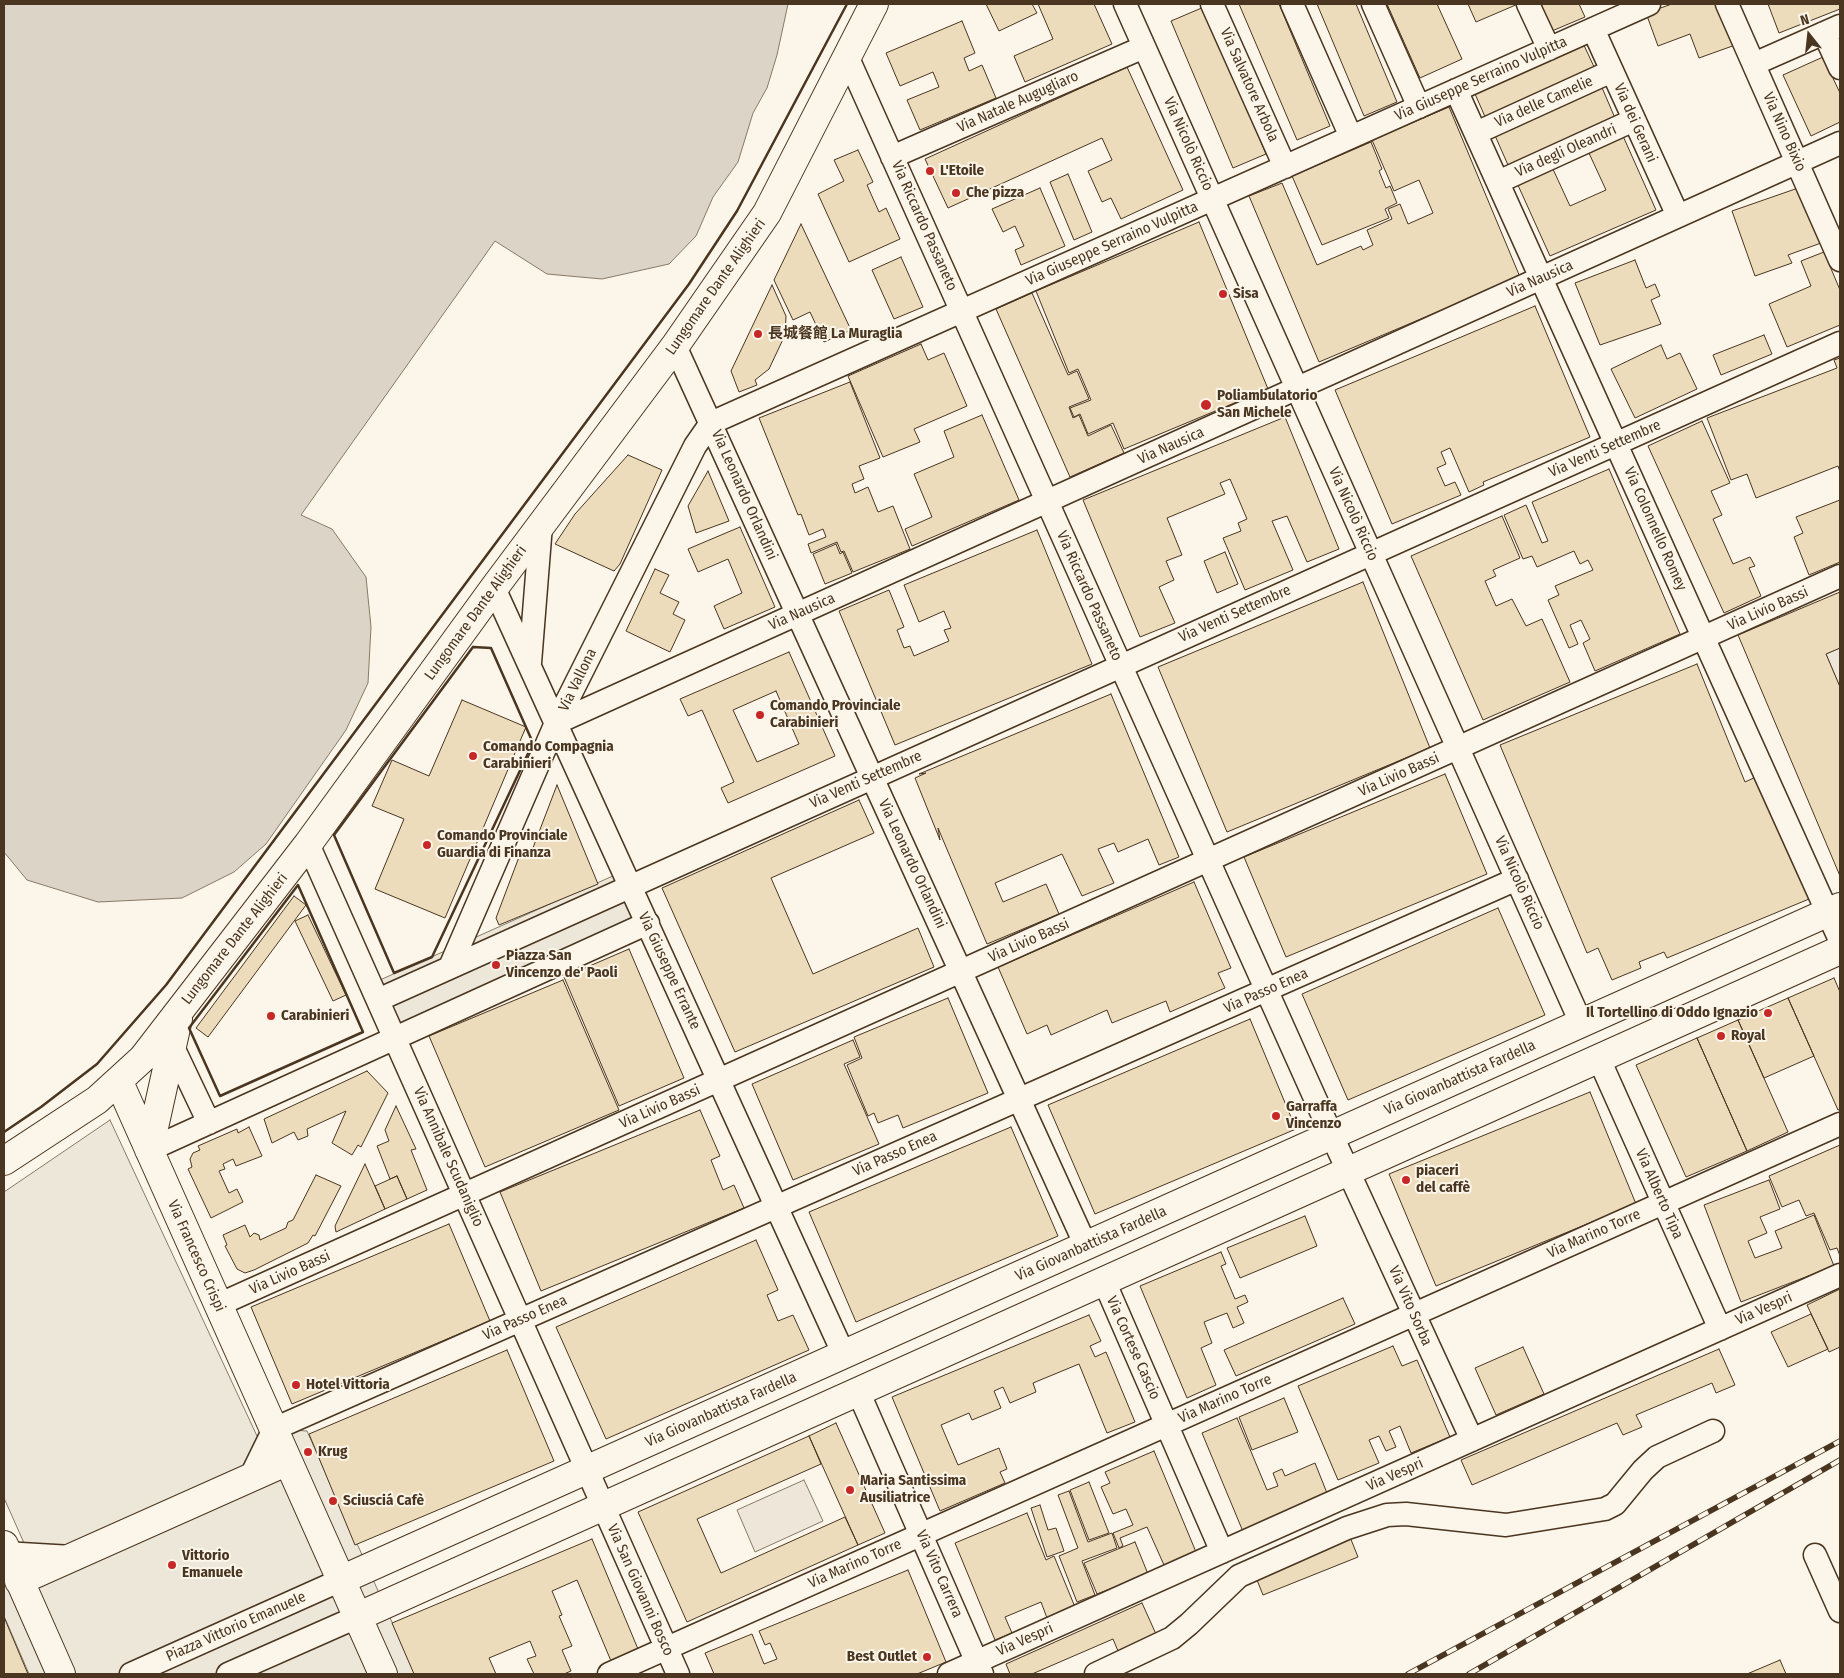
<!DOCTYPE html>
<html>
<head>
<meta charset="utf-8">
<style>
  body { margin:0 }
  #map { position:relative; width:1844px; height:1678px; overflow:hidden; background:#fbf6e9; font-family:"Fira Sans Condensed",sans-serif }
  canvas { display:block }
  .frame { position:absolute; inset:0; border:5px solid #4a3520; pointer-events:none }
  .north { position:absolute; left:1784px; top:10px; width:50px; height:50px; -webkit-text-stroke:4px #fbf6e9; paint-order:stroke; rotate:344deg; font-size:14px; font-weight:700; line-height:20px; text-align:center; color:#4a3520 }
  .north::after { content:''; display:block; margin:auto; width:18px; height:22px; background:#4a3520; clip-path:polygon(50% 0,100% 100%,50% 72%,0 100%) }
</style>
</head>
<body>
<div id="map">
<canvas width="1844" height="1678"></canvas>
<div class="frame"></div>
<div class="north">N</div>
</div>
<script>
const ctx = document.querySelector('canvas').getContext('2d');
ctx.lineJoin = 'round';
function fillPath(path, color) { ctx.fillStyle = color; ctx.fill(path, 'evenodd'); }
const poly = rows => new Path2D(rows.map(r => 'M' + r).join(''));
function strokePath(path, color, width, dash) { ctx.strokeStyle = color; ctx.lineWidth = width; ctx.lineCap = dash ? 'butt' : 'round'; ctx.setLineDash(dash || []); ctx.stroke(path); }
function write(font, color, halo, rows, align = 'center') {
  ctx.font = font + ' "Fira Sans Condensed","Noto Sans SC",sans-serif'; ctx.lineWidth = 4; ctx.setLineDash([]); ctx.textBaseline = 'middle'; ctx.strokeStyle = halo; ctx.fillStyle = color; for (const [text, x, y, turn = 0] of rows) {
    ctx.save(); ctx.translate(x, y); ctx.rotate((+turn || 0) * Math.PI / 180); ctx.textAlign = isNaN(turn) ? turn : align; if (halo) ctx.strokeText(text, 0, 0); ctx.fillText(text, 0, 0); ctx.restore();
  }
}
const green = poly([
  [1840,648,1840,687,1826,654,1840,648],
  [804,1480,823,1521,755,1552,737,1510,804,1480]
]);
const parking = poly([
  [624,871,652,933,399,1046,371,984,624,871],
  [110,1120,257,1436,274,1429,307,1431,415,1674,29,1674,4,1616,4,1556,24,1543,4,1498,4,1192,110,1120]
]);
const water = poly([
  [4,4,788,4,777,55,767,88,753,113,738,162,713,197,696,236,669,264,602,279,547,274,495,241,301,515,332,529,366,577,371,627,368,683,346,730,266,844,234,872,182,898,98,902,27,880,4,852,4,4]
]);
const building = poly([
  [986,4,1032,4,1037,13,999,31,986,4],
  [1038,4,1094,4,1112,44,1025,82,1014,56,1053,39,1038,4],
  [1239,4,1279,4,1330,126,1297,140,1239,4],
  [1317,4,1356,4,1397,102,1364,116,1317,4],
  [1387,4,1437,4,1462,59,1420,78,1387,4],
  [1468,4,1518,4,1476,22,1468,4],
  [1541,4,1579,4,1585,17,1552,31,1541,4],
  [1672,4,1723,4,1738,44,1699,58,1690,34,1658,46,1646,13,1672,4],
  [1768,4,1840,4,1840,9,1779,33,1768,4],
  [1204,7,1266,154,1233,168,1171,21,1204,7],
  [962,21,975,53,964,58,969,71,982,65,996,98,920,130,907,100,939,87,933,72,900,86,886,53,962,21],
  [1581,39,1596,71,1486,119,1472,87,1581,39],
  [1823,57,1840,93,1840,122,1811,136,1783,75,1823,57],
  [1127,67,1183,190,1121,219,1111,198,1102,202,1088,171,1112,160,1102,138,948,208,925,159,1127,67],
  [1600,83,1615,118,1508,165,1493,131,1600,83],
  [1449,107,1520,277,1319,362,1249,196,1282,183,1317,265,1361,246,1363,250,1373,245,1367,230,1392,219,1388,209,1400,204,1408,224,1433,213,1419,180,1394,191,1372,140,1449,107],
  [1623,136,1656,210,1550,256,1517,183,1552,167,1570,206,1606,190,1588,151,1623,136],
  [1371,142,1382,169,1379,171,1386,188,1390,186,1397,203,1385,209,1389,218,1322,245,1292,176,1371,142],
  [858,150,873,182,867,185,879,212,886,208,900,239,849,262,818,194,844,181,834,160,858,150],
  [1068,174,1092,232,1074,240,1050,182,1068,174],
  [1801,187,1821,243,1788,255,1792,263,1755,276,1732,211,1801,187],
  [1040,188,1065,246,1021,265,1015,250,1024,246,1015,226,1003,232,992,209,1040,188],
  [1199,222,1268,389,1124,449,1113,423,1088,434,1080,414,1074,417,1070,408,1091,400,1078,369,1069,373,1036,291,1199,222],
  [801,224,851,330,824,342,810,312,793,320,774,280,801,224],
  [1824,252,1840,290,1840,325,1787,347,1769,304,1811,286,1801,261,1824,252],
  [901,257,923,307,894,319,872,270,901,257],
  [1635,260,1646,288,1655,284,1660,296,1651,300,1661,324,1600,345,1575,283,1635,260],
  [772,285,786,316,785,335,769,369,755,380,757,385,739,392,731,371,772,285],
  [1032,293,1068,375,1077,371,1089,399,1069,407,1073,418,1079,415,1088,436,1111,425,1124,453,1070,477,996,309,1032,293],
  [1535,306,1590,437,1483,482,1484,485,1469,492,1450,448,1441,452,1446,464,1437,468,1445,486,1455,482,1461,495,1392,524,1335,390,1535,306],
  [1764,335,1772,354,1721,375,1713,355,1764,335],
  [921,344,928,360,944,353,967,406,914,429,920,442,883,457,848,376,921,344],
  [1661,345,1667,359,1680,353,1697,389,1635,418,1611,369,1661,345],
  [1840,358,1840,472,1838,466,1756,498,1747,474,1731,480,1707,418,1837,368,1834,360,1840,358],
  [850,382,880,458,859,466,864,479,852,484,855,493,868,487,878,512,893,506,910,549,853,572,844,551,841,552,837,542,811,553,808,544,826,537,823,529,809,535,801,514,798,515,759,418,850,382],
  [982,415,1019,500,912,546,905,529,932,517,914,474,954,457,944,431,982,415],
  [1285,417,1339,549,1307,562,1287,516,1272,521,1293,570,1245,590,1223,538,1241,531,1238,523,1247,519,1230,479,1220,483,1225,494,1167,518,1182,555,1166,561,1174,580,1159,587,1175,623,1140,637,1083,500,1285,417],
  [1702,421,1730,483,1711,491,1722,515,1713,519,1733,564,1750,557,1755,566,1749,568,1761,596,1724,613,1648,446,1702,421],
  [628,455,662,470,620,564,614,571,555,544,575,514,628,455],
  [1609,469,1680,634,1595,671,1583,643,1590,639,1581,620,1570,625,1578,644,1569,648,1548,600,1559,595,1555,586,1593,570,1588,560,1580,564,1574,551,1537,567,1532,556,1523,559,1504,515,1526,505,1542,543,1548,541,1532,502,1609,469],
  [708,471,729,521,696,533,688,506,708,471],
  [1840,500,1840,562,1809,575,1794,537,1803,533,1796,517,1840,500],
  [1502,516,1520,558,1493,570,1496,576,1485,581,1496,606,1512,599,1526,626,1542,619,1570,682,1483,720,1411,556,1502,516],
  [740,527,775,607,724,629,714,606,742,593,728,559,698,572,688,549,740,527],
  [1037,530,1092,664,895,745,839,611,889,590,904,627,897,630,904,648,910,646,914,656,949,641,944,630,951,628,944,611,919,622,904,585,1037,530],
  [836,544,840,554,843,552,852,573,825,584,813,554,836,544],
  [1225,552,1238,584,1217,593,1204,561,1225,552],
  [655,569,669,575,660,593,679,602,673,614,685,620,670,652,626,631,655,569],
  [1363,582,1430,748,1227,832,1158,667,1363,582],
  [1840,592,1840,648,1826,654,1840,687,1840,876,1738,635,1840,592],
  [789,652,835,756,728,803,721,788,734,782,702,710,688,716,680,699,789,652],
  [776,691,799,744,757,762,733,710,776,691],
  [1697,664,1745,782,1758,776,1809,899,1667,958,1664,952,1639,962,1641,968,1612,980,1598,948,1587,953,1500,745,1697,664],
  [1111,694,1179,857,1159,865,1148,839,1118,852,1114,843,1098,849,1114,883,1082,896,1062,854,995,883,1003,902,1046,884,1059,914,987,944,938,828,940,840,915,778,926,773,919,774,1111,694],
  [462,700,526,727,445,918,375,889,404,819,372,806,392,760,429,776,462,700],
  [1445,774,1487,874,1286,957,1244,857,1445,774],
  [557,785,598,884,499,925,496,918,519,857,531,853,557,785],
  [859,800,874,833,771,878,813,974,918,928,934,967,735,1052,662,888,859,800],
  [1194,882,1231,968,1218,973,1225,988,1170,1012,1166,1001,1112,1023,1107,1010,1051,1035,1047,1025,1027,1034,998,967,1194,882],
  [294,896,306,905,208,1037,196,1028,294,896],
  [1498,908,1545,1015,1348,1100,1302,994,1498,908],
  [308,915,346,995,333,1001,295,921,308,915],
  [629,949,684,1078,619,1106,564,977,629,949],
  [1834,978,1840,992,1840,1109,1838,1110,1788,998,1834,978],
  [563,980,619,1110,485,1167,429,1036,563,980],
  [948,998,988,1093,903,1128,898,1115,878,1123,874,1113,868,1116,847,1065,862,1058,854,1037,948,998],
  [1788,998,1814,1056,1764,1078,1738,1020,1788,998],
  [1250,1019,1296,1129,1095,1214,1048,1105,1250,1019],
  [1738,1020,1788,1132,1747,1151,1697,1038,1738,1020],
  [1697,1038,1747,1151,1686,1177,1636,1065,1697,1038],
  [853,1040,860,1057,844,1064,879,1144,793,1180,752,1084,853,1040],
  [367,1071,388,1093,361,1147,358,1145,352,1155,332,1143,346,1111,307,1129,308,1136,298,1140,294,1132,272,1143,264,1119,367,1071],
  [1590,1092,1636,1204,1436,1286,1389,1174,1590,1092],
  [396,1106,416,1149,411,1150,427,1190,407,1199,397,1176,390,1179,377,1146,389,1141,385,1130,396,1106],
  [700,1110,720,1156,711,1160,723,1190,734,1185,744,1208,541,1291,500,1192,700,1110],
  [249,1127,262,1156,236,1166,233,1159,223,1164,225,1169,219,1171,229,1193,237,1189,243,1202,211,1218,188,1169,192,1167,190,1159,193,1153,200,1150,198,1146,237,1129,238,1133,249,1127],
  [1011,1127,1058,1236,856,1322,809,1212,1011,1127],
  [1840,1145,1840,1256,1837,1248,1830,1250,1814,1213,1806,1216,1799,1200,1782,1207,1769,1176,1840,1145],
  [365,1164,385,1209,336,1232,335,1226,365,1164],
  [316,1175,341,1186,315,1236,313,1235,308,1243,254,1270,245,1273,237,1269,225,1246,227,1245,223,1235,245,1225,250,1237,254,1233,259,1235,260,1240,286,1228,288,1222,293,1220,316,1175],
  [397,1176,407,1199,385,1209,375,1186,397,1176],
  [1769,1180,1780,1209,1760,1217,1767,1233,1748,1241,1755,1258,1782,1248,1775,1231,1814,1215,1834,1266,1741,1302,1704,1205,1769,1180],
  [1305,1216,1317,1246,1240,1278,1227,1248,1305,1216],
  [449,1224,490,1321,292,1404,251,1307,449,1224],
  [756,1240,778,1290,767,1295,778,1321,793,1315,809,1350,606,1439,556,1327,756,1240],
  [1221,1252,1226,1264,1221,1266,1235,1299,1245,1295,1248,1302,1237,1307,1244,1323,1233,1328,1227,1313,1204,1322,1212,1343,1201,1348,1216,1385,1187,1398,1140,1286,1221,1252],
  [1840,1289,1840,1347,1829,1352,1807,1305,1840,1289],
  [1343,1298,1355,1324,1236,1376,1224,1350,1343,1298],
  [1811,1314,1828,1349,1788,1367,1771,1332,1811,1314],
  [1089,1315,1101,1341,1090,1346,1095,1357,1106,1352,1135,1422,1107,1433,1079,1364,1033,1383,1036,1392,1010,1403,1003,1387,994,1391,1001,1408,972,1420,969,1413,941,1425,958,1465,999,1448,1007,1469,1000,1472,1005,1483,940,1511,892,1397,1089,1315],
  [1393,1346,1402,1366,1417,1360,1450,1437,1411,1453,1400,1426,1389,1431,1396,1447,1386,1451,1379,1436,1369,1440,1379,1463,1338,1480,1298,1386,1393,1346],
  [1523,1347,1544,1394,1496,1415,1475,1368,1523,1347],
  [1719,1349,1735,1385,1716,1393,1712,1383,1636,1415,1642,1427,1623,1435,1617,1423,1472,1485,1461,1460,1719,1349],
  [507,1350,554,1461,355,1545,309,1434,507,1350],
  [1284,1398,1298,1432,1252,1450,1239,1417,1284,1398],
  [1237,1418,1267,1490,1278,1486,1273,1473,1282,1469,1285,1476,1315,1463,1329,1498,1244,1534,1202,1433,1237,1418],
  [836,1423,885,1533,858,1545,809,1436,836,1423],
  [809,1436,821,1464,697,1519,721,1573,845,1517,858,1545,687,1622,638,1512,809,1436],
  [1154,1451,1196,1552,1164,1565,1147,1527,1120,1538,1123,1546,1119,1548,1113,1533,1133,1525,1126,1509,1113,1514,1101,1487,1110,1483,1105,1472,1154,1451],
  [1089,1482,1109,1533,1089,1540,1070,1490,1089,1482],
  [1069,1491,1088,1542,1112,1533,1117,1548,1082,1561,1095,1595,1077,1602,1059,1556,1078,1548,1058,1495,1069,1491],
  [1040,1505,1048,1530,1056,1528,1064,1551,1047,1557,1031,1508,1040,1505],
  [1027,1513,1046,1560,1054,1556,1075,1607,1047,1618,1041,1602,1005,1617,1012,1633,995,1640,955,1543,1027,1513],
  [1350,1537,1358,1557,1263,1595,1255,1575,1350,1537],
  [592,1539,638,1649,611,1661,577,1580,552,1591,562,1615,559,1616,572,1646,562,1650,571,1671,564,1674,534,1674,527,1659,536,1656,530,1641,489,1658,496,1674,414,1674,392,1623,592,1539],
  [1135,1542,1148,1574,1097,1594,1084,1563,1135,1542],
  [908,1570,946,1662,917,1674,714,1674,705,1653,752,1634,764,1664,777,1659,770,1643,765,1645,759,1631,908,1570],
  [1142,1603,1156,1634,1118,1651,1113,1639,1032,1674,1010,1674,1006,1664,1142,1603],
  [4,1617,28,1674,4,1674,4,1617],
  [1780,1660,1786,1674,1747,1674,1780,1660]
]);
const minor = poly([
  [1125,4,1581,1023],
  [1212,4,1285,167],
  [1292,4,1351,137],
  [1373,4,1419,107],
  [1528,4,1549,49],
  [1727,4,1840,260],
  [1593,29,1678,216],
  [1824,33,1840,68],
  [847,56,1332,1136,1472,1440],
  [1754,64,1840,26],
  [1456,90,1840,940],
  [1476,133,1612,71],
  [892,157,1144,47],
  [1498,182,1634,120],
  [675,346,1086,1246],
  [494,588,844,1355],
  [530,663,541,525],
  [556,723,1840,143],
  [308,844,678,1674],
  [450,967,556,723,695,446,711,423,1649,4],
  [378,1000,1840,343],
  [172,1045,209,1123],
  [1599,1059,1720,1329],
  [149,1150,648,923],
  [1104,1281,1222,1552],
  [218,1305,1840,576],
  [858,1391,982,1674],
  [250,1478,274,1429,1517,879],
  [4,1553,72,1557],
  [1815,1555,1840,1611],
  [131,1674,341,1580],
  [228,1674,357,1617],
  [609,1674,1840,1124],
  [949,1674,1840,1275],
  [1096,1674,1172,1638,1189,1624,1239,1576,1347,1528,1387,1515,1406,1514,1506,1525,1605,1509,1615,1504,1643,1470,1657,1457,1713,1431]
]);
const major = poly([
  [119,1082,383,1674],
  [149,1150,178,1019],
  [4,1161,97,1100,143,1058,308,844,494,588,675,346,767,213,874,4],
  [4,1545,61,1674],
  [341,1580,1840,907],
  [19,1581,288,1461],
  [357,1617,1840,950]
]);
const rail = poly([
  [1408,1674,1840,1441],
  [1469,1674,1840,1460]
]);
const wall = poly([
  [473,647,491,648,533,743,432,957,394,973,334,835,473,647],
  [298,885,363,1032,220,1096,189,1028,298,885],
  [4,1132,41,1107,97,1064,166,985,689,284,737,211,847,4]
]);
const markers = [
  [930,171,5,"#c62828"],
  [956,193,5,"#c62828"],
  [1223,294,5,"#c62828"],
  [758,334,5,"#c62828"],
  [1206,405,6,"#c62828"],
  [760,715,5,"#c62828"],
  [473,756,5,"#c62828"],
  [427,845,5,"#c62828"],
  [496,965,5,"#c62828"],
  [1768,1013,5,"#c62828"],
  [271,1016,5,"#c62828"],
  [1721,1036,5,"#c62828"],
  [1276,1116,5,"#c62828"],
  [1406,1180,5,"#c62828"],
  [296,1385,5,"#c62828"],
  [308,1452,5,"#c62828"],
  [850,1490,5,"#c62828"],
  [333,1501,5,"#c62828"],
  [172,1565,5,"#c62828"],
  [927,1657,5,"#c62828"]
];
const streetNames = [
  ["Via Giuseppe Serraino Vulpitta",1481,79,-24],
  ["Via Salvatore Arbola",1249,85,66],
  ["Via Natale Augugliaro",1018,102,-24],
  ["Via delle Camelie",1544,102,-24],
  ["Via dei Gerani",1635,123,66],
  ["Via Nino Bixio",1784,132,66],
  ["Via Nicolò Riccio",1188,144,66],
  ["Via degli Oleandri",1566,151,-24],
  ["Via Riccardo Passaneto",924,226,66],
  ["Via Giuseppe Serraino Vulpitta",1112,244,-24],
  ["Via Nausica",1540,279,-24],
  ["Lungomare Dante Alighieri",716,287,-55],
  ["Via Nausica",1171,446,-24],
  ["Via Venti Settembre",1605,449,-24],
  ["Via Leonardo Orlandini",744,495,66],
  ["Via Nicolò Riccio",1353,514,66],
  ["Via Colonnello Romey",1655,529,66],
  ["Via Riccardo Passaneto",1089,596,66],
  ["Via Livio Bassi",1768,609,-24],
  ["Via Nausica",802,612,-24],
  ["Lungomare Dante Alighieri",476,613,-54],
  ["Via Venti Settembre",1235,614,-24],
  ["Via Vallona",578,680,-64],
  ["Via Livio Bassi",1399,775,-24],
  ["Via Venti Settembre",866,780,-24],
  ["Via Leonardo Orlandini",912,864,65],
  ["Via Nicolò Riccio",1519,883,66],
  ["Lungomare Dante Alighieri",235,939,-52],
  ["Via Livio Bassi",1029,941,-24],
  ["Via Giuseppe Errante",669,971,65],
  ["Via Passo Enea",1266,991,-24],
  ["Via Giovanbattista Fardella",1460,1078,-24],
  ["Via Livio Bassi",660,1107,-24],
  ["Via Passo Enea",895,1154,-24],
  ["Via Annibale Scudaniglio",448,1157,66],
  ["Via Alberto Tipa",1659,1194,66],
  ["Via Marino Torre",1594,1234,-24],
  ["Via Giovanbattista Fardella",1091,1244,-24],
  ["Via Francesco Crispi",196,1256,66],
  ["Via Livio Bassi",290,1273,-24],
  ["Via Vito Sorba",1410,1306,66],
  ["Via Vespri",1764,1309,-24],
  ["Via Passo Enea",525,1318,-24],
  ["Via Cortese Cascio",1133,1348,66],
  ["Via Marino Torre",1225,1399,-24],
  ["Via Giovanbattista Fardella",721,1410,-24],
  ["Via Vespri",1395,1475,-24],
  ["Via Marino Torre",855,1564,-24],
  ["Via Vito Carrera",939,1574,66],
  ["Via San Giovanni Bosco",640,1590,66],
  ["Piazza Vittorio Emanuele",236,1627,-24],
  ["Via Vespri",1025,1640,-24]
];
const poiNames = [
  ["L'Etoile",940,171],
  ["Che pizza",966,193],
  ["Sisa",1233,294],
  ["長城餐館 La Muraglia",768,334],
  ["Poliambulatorio",1217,396],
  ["San Michele",1217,413],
  ["Comando Provinciale",770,706],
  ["Carabinieri",770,723],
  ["Comando Compagnia",483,747],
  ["Carabinieri",483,764],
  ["Comando Provinciale",437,836],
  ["Guardia di Finanza",437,853],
  ["Piazza San",506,956],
  ["Vincenzo de' Paoli",506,973],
  ["Il Tortellino di Oddo Ignazio",1758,1013,"right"],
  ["Carabinieri",281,1016],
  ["Royal",1731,1036],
  ["Garraffa",1286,1107],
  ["Vincenzo",1286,1124],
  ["piaceri",1416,1171],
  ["del caffè",1416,1188],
  ["Hotel Vittoria",306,1385],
  ["Krug",318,1452],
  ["Maria Santissima",860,1481],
  ["Ausiliatrice",860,1498],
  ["Sciusciá Cafè",343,1501],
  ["Vittorio",182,1556],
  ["Emanuele",182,1573],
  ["Best Outlet",917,1657,"right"]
];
fillPath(green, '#ede6d9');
strokePath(green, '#887966', 1);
fillPath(parking, '#ede7d9');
strokePath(parking, '#887966', 1);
fillPath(water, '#dcd4c6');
strokePath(water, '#887966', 1);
fillPath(building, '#ecdcbc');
strokePath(building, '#4a3520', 1);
strokePath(minor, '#4a3520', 25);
strokePath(major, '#4a3520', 30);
strokePath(minor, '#fbf6e9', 22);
strokePath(major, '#fbf6e9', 28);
strokePath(rail, '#4a3520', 5.5);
strokePath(rail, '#fbf6e9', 4, [11]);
strokePath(wall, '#4a3520', 2.5);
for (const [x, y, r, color] of markers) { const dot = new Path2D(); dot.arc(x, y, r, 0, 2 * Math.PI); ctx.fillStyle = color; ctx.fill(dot); strokePath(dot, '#fbf6e9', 2); }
write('15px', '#4a3520', '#fbf6e9', streetNames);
write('bold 15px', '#4a3520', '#fbf6e9', poiNames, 'left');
</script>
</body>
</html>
